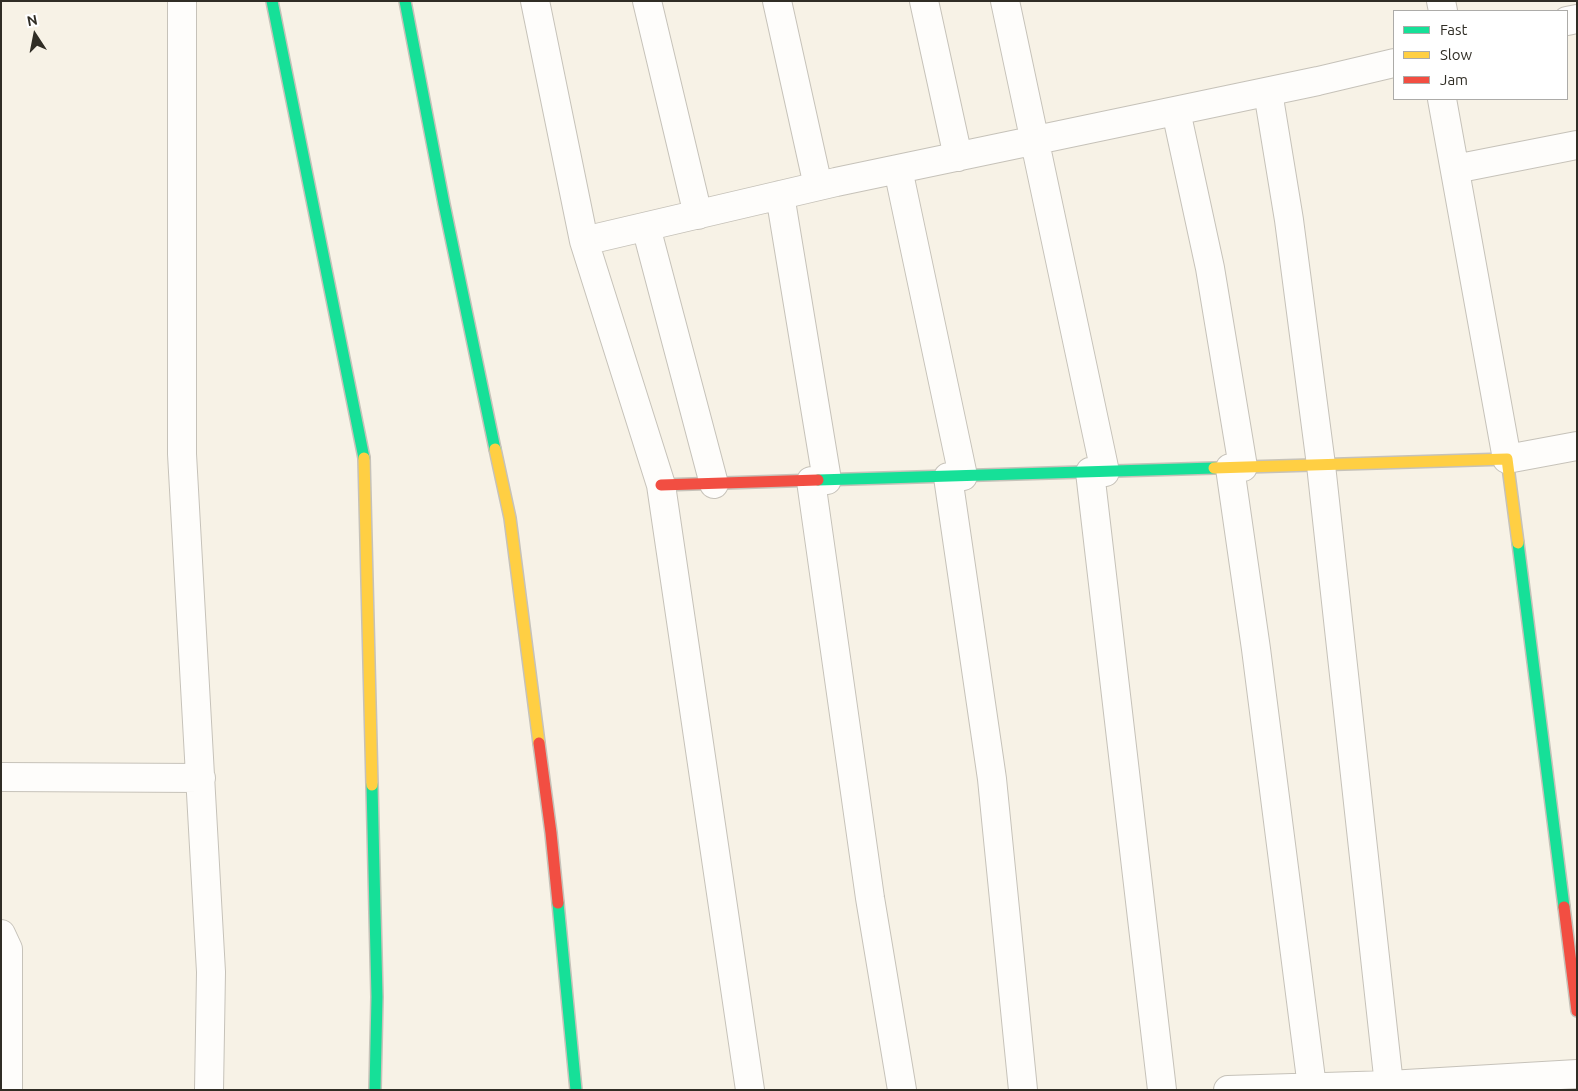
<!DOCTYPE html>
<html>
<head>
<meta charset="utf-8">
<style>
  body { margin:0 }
  #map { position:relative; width:1578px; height:1091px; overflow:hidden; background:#f7f2e6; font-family:Ubuntu,sans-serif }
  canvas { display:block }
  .frame { position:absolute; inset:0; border:2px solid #302d25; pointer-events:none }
  .legend { position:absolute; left:1393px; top:10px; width:175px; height:90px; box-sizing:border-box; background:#fff; border:1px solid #acaba8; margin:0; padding:6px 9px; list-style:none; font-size:15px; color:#302d25 }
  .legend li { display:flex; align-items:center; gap:10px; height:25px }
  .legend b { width:25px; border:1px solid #acaba8 }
  .north { position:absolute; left:10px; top:10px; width:50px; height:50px; -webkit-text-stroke:4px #fff; paint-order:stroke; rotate:349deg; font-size:14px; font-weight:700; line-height:20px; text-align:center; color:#302d25 }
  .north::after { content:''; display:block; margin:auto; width:18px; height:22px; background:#302d25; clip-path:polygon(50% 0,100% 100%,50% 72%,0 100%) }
</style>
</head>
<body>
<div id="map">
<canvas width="1578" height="1091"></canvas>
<div class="frame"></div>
<ul class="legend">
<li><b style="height:6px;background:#16e098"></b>Fast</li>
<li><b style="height:6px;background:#ffcf43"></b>Slow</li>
<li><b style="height:6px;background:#f24e42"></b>Jam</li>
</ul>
<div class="north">N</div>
</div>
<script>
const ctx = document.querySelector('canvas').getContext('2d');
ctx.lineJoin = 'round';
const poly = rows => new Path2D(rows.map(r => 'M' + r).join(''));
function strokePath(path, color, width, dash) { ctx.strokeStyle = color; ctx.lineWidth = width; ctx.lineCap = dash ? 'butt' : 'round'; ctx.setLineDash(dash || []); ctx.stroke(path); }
const street = poly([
  [182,1,182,454,211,972,209,1090],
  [535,1,584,241,836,182,1318,81,1394,63],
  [647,1,698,215],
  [777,1,818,186],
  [924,1,958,157],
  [1005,1,1105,472],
  [1441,1,1443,11],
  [1567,21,1577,19],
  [1268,92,1289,220,1321,465,1389,1085],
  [1442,99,1507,459,1577,446],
  [1176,111,1210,268,1243,467],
  [898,169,963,476],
  [1455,169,1577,145],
  [780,195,827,480],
  [646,227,714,484],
  [584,241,661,485,750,1090],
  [1230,468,1256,649,1312,1087],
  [1090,472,1162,1090],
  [948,477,992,779,1023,1090],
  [811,481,870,898,902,1090],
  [1,777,201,778],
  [1,934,8,949,8,1090],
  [1228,1090,1389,1085,1577,1074]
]);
const fast = poly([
  [272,1,364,458],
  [405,1,444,204,495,449],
  [818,480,1214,468],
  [1518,543,1564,907],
  [372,785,377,997,375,1090],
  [558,903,576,1090]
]);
const slow = poly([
  [495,449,510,518,539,743],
  [364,458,372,785],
  [1214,468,1507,459,1518,543]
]);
const jam = poly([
  [661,485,818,480],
  [539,743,551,833,558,903],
  [1564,907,1577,1011]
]);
strokePath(street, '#c6c2b9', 30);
strokePath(fast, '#c6c2b9', 14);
strokePath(slow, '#c6c2b9', 14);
strokePath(jam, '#c6c2b9', 14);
strokePath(street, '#fefdfb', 28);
strokePath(fast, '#16e098', 11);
strokePath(slow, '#ffcf43', 11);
strokePath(jam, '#f24e42', 11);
</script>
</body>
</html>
